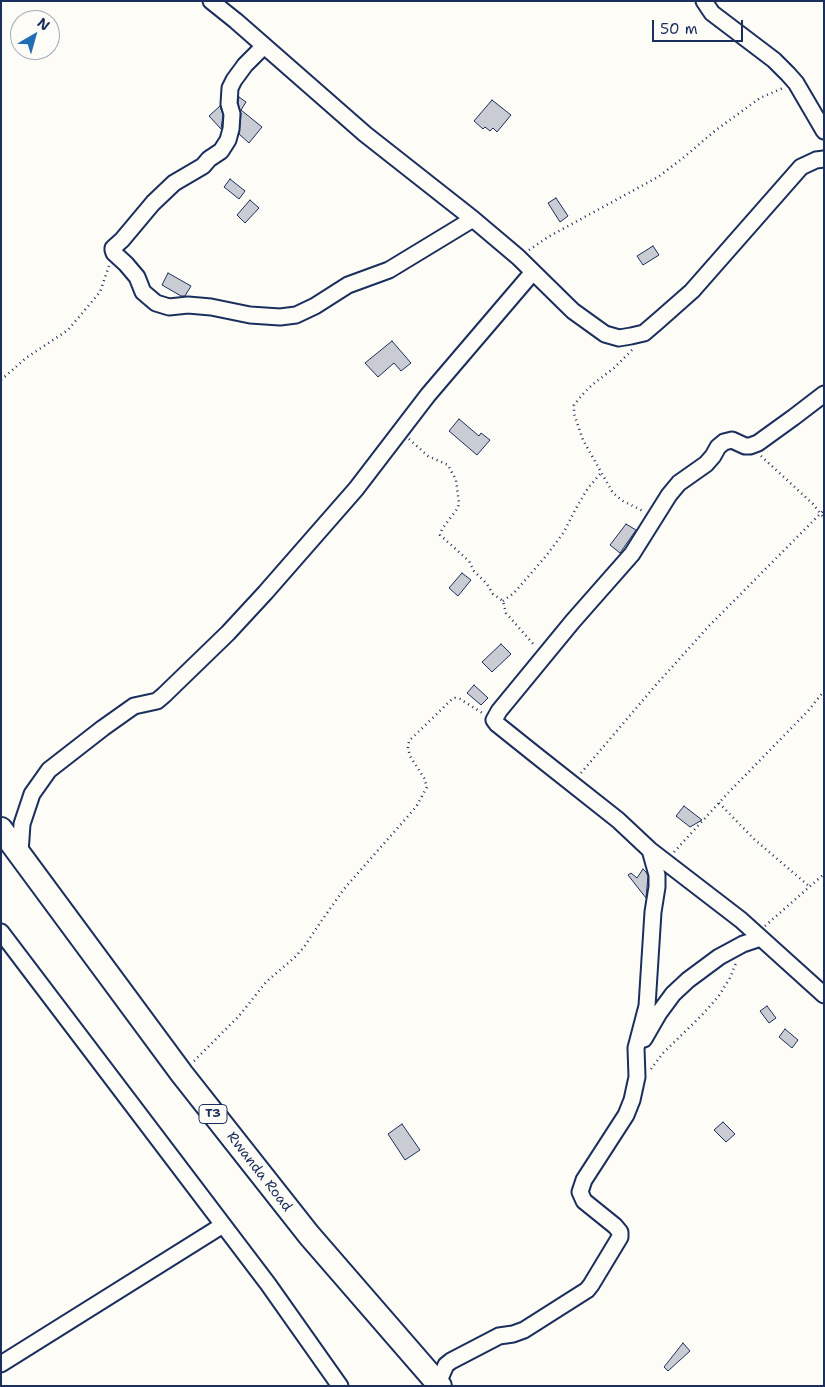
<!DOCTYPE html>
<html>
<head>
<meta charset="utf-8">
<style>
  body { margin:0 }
  #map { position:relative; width:825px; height:1387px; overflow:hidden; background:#fdfcf7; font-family:"Shantell Sans",sans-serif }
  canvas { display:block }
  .frame { position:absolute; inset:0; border:2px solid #1b2f5e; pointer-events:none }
  .north { position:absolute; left:10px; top:10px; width:50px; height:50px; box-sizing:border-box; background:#fdfcf7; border:1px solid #a3aaba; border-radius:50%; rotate:38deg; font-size:14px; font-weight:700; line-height:20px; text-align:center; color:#1b2f5e }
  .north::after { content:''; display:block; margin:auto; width:18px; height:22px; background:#1f6fb2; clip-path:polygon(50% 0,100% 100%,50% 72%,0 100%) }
  .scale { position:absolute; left:652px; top:20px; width:91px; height:22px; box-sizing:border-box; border:2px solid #1b2f5e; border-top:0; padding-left:6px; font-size:15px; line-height:18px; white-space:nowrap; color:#1b2f5e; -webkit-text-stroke:4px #fdfcf7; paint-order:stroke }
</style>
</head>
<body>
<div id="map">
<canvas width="825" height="1387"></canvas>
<div class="frame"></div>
<div class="north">N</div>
<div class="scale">50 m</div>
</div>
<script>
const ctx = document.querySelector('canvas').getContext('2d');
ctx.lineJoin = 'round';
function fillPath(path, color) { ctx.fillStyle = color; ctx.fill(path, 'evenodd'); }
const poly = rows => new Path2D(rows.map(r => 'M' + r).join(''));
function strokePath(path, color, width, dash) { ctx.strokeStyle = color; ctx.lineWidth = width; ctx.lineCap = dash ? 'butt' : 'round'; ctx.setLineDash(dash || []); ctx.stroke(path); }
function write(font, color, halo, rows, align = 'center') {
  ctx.font = font + ' "Shantell Sans",sans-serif'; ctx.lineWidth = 4; ctx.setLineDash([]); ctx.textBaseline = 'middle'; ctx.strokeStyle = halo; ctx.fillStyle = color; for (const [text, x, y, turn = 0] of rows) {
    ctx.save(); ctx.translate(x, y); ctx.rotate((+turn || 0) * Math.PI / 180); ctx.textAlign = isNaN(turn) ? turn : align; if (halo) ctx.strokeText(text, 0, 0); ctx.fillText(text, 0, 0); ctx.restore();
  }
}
const building = poly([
  [239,97,246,102,241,110,262,127,249,143,239,134,241,114,238,103,239,97],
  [492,100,511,115,497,132,493,128,490,131,485,127,483,129,474,121,492,100],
  [220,106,223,115,221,129,209,116,220,106],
  [230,179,245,191,239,199,224,187,230,179],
  [556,198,568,216,560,222,548,203,556,198],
  [250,200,259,208,245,223,237,215,250,200],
  [653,246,659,255,643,265,637,256,653,246],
  [168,273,191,286,185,296,181,296,162,285,168,273],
  [392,341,411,363,401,371,394,363,378,377,365,363,392,341],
  [459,419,479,436,481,433,490,440,477,455,449,431,459,419],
  [626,524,636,530,620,553,610,545,626,524],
  [462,573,471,580,458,596,449,588,462,573],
  [501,644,511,654,492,672,482,662,501,644],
  [474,685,488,698,481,705,467,693,474,685],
  [684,806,702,820,690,827,676,816,684,806],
  [643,869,646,872,648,876,646,898,628,875,631,873,637,878,643,869],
  [767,1006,776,1018,769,1023,760,1011,767,1006],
  [785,1029,798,1040,792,1048,779,1037,785,1029],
  [723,1122,735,1134,726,1142,714,1130,723,1122],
  [402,1124,420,1150,405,1160,388,1134,402,1124],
  [683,1343,690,1351,668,1371,664,1367,683,1343]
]);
const path = poly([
  [529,250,548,237,658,177,683,158,716,130,760,98,783,88],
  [632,350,614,368,592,385,582,395,574,405,574,414,583,440,613,493,623,501,643,511],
  [1,380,26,358,68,330,100,292,109,266],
  [409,439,428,456,448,465,456,480,459,503,458,508,442,529,440,535,469,561,474,571,487,584,493,594,503,601,506,613,535,646],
  [761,456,813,504,824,518],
  [503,601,514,593,546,556,564,532,575,510,588,488,601,473],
  [581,773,655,686,708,627,824,510],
  [719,803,754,839,810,887],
  [674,852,728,793,808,711,824,691],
  [765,926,824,874],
  [194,1061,239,1016,266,982,295,957,304,947,320,923,344,889,416,807,427,787,424,778,410,756,408,748,409,741,452,699,455,698,460,699,484,714],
  [651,1069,663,1053,702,1015,718,997,730,978,736,963]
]);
const minor = poly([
  [211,1,236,21,365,134,473,219,518,257,573,311,605,334,619,338,631,336,644,333,658,321,692,291,801,167,816,160,824,159],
  [704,1,712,13,774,60,788,74,796,83,824,131],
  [264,46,245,65,234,80,230,88,229,104,232,114,231,129,228,140,221,151,209,159,203,166,174,183,153,203,122,240,113,248,113,250,114,253,126,264,137,277,143,292,156,303,169,307,188,305,211,307,250,315,280,317,296,315,315,306,348,285,389,270,473,219],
  [824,394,794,417,758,443,750,446,745,446,732,440,724,442,718,447,713,456,706,464,679,483,669,495,632,554,573,621,499,711,494,720,497,724,537,756,618,820,650,850,741,920,824,995],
  [20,853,22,824,32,794,49,770,103,728,134,706,157,701,164,695,228,633,265,593,356,489,428,395,533,272],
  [1,932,268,1284,340,1386],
  [644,1039,659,1013,673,994,688,980,719,957,743,944,761,938],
  [1,1364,223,1225],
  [438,1383,446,1365,451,1361,499,1336,513,1334,524,1330,587,1290,591,1285,620,1237,620,1232,615,1226,584,1201,580,1192,584,1180,626,1115,632,1100,637,1077,636,1048,647,1006,653,912,657,887,657,875,650,850]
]);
const highway = poly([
  [1,829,182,1074,309,1235,440,1386]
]);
const shields = [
  [213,1114,28]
];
const shieldNames = [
  ["T3",213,1114]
];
const streetNames = [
  ["Rwanda Road",259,1172,52]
];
fillPath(building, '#c9ccd3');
strokePath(building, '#1b2f5e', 1);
strokePath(minor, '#1b2f5e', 19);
strokePath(highway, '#1b2f5e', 26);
strokePath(path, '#1b2f5e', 2.5, [1, 4]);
strokePath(minor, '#fdfcf7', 15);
strokePath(highway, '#fdfcf7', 22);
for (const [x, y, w] of shields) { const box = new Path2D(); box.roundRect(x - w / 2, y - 9.5, w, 19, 4); ctx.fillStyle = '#fdfcf7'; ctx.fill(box); strokePath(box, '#1b2f5e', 1); }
write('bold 12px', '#1b2f5e', null, shieldNames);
write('14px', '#1b2f5e', '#fdfcf7', streetNames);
</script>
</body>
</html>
